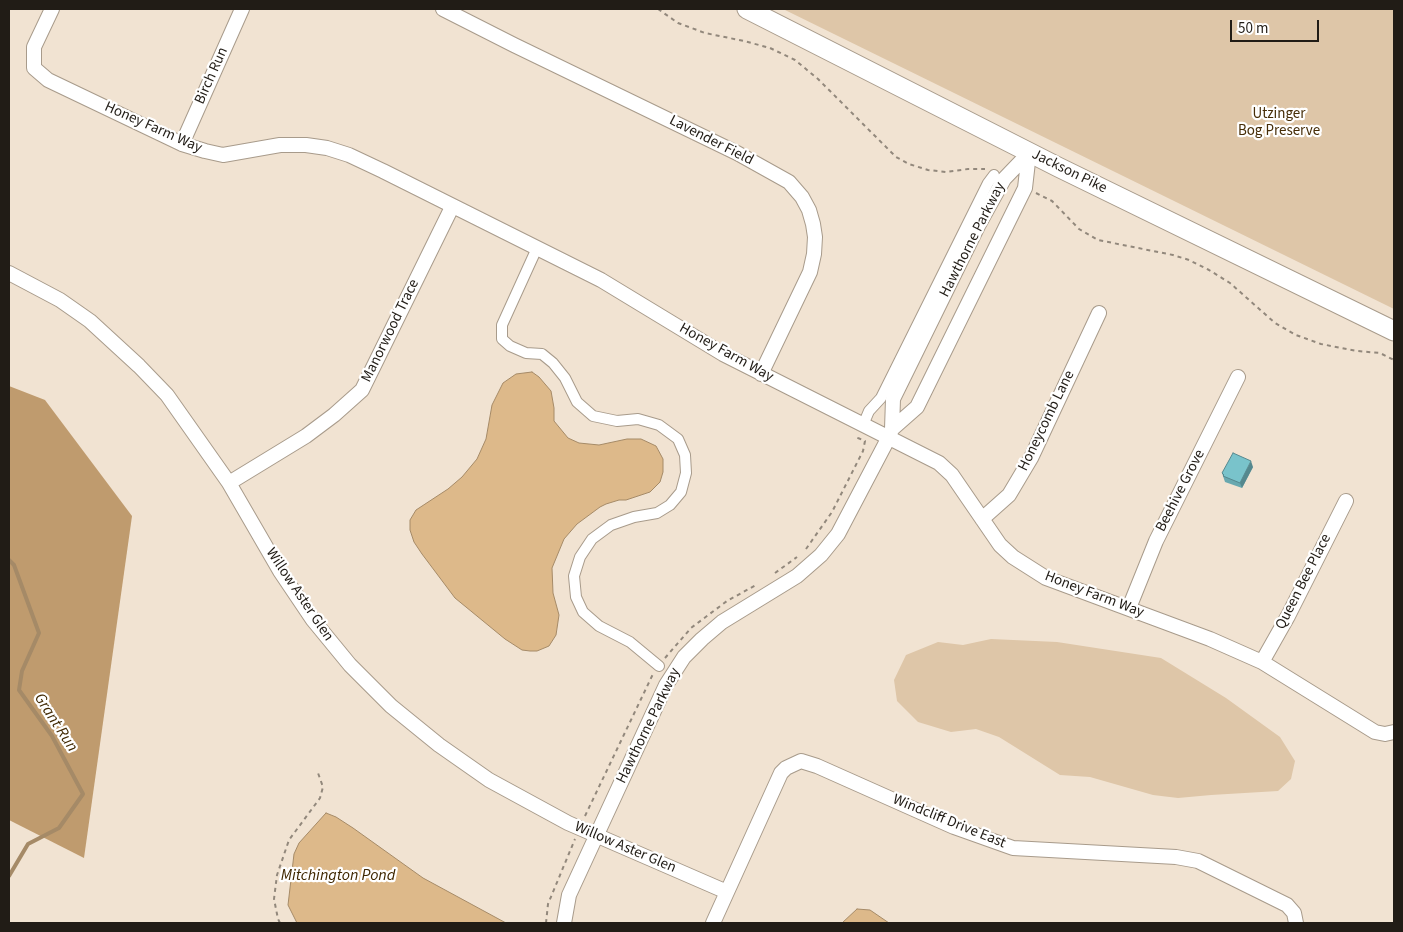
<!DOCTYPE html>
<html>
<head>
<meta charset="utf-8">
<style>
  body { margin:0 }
  #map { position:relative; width:1403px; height:932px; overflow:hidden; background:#f1e3d2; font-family:"Source Sans 3",sans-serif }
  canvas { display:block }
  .frame { position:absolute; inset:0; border:10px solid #211c16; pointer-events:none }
  .scale { position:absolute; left:1230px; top:20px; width:89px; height:22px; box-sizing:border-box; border:2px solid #211c16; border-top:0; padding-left:6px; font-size:15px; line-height:18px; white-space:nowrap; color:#211c16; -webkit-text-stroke:4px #fff; paint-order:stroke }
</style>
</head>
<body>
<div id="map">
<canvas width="1403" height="932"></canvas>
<div class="frame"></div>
<div class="scale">50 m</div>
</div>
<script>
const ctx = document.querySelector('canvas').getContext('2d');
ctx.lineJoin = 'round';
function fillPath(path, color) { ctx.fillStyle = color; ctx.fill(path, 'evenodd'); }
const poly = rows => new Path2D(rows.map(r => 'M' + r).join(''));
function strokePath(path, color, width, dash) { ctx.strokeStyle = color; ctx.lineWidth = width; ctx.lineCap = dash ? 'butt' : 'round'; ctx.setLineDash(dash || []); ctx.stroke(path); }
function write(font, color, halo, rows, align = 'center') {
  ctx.font = font + ' "Source Sans 3",sans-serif'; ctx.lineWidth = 4.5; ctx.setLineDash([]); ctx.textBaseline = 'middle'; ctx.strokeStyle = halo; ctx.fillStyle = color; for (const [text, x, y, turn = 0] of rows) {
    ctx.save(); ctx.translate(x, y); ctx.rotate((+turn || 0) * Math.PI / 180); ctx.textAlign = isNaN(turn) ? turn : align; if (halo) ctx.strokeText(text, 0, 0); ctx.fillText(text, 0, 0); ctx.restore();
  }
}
const green = poly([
  [783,9,1394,9,1394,309],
  [991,639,1057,642,1161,658,1226,698,1280,737,1295,761,1291,779,1278,791,1211,795,1178,798,1153,795,1090,777,1060,775,999,737,976,729,951,732,918,722,897,701,894,680,906,655,938,642,963,645]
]);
const forest = poly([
  [9,386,45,400,132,516,84,858,9,820]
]);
const water = poly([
  [532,372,539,377,551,391,554,408,554,421,568,438,579,443,599,445,627,439,641,439,656,446,663,459,663,472,660,482,650,492,626,500,619,500,606,504,600,507,577,524,564,539,552,568,553,593,559,615,556,635,549,646,537,651,530,651,522,650,505,639,455,598,422,554,414,542,410,530,410,520,416,510,448,489,462,477,477,459,486,439,492,405,503,383,516,374,532,372],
  [326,813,336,817,353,828,423,878,506,923,297,923,288,905,294,854,299,843,326,813],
  [857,909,870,910,889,923,842,923,857,909]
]);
const stream = poly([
  [9,560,14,565,39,633,22,671,19,690,52,736,83,794,59,828,28,844,9,876]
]);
const path = poly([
  [658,9,678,23,705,33,744,41,770,48,795,60,818,79,896,157,909,164,928,170,946,172,968,169,985,169],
  [1036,193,1052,201,1079,229,1098,240,1173,255,1189,260,1209,270,1230,283,1275,323,1296,335,1321,344,1357,351,1380,353,1394,360],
  [806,549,832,512,863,451,865,441,858,438,858,437],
  [775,573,797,557],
  [665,658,691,628,727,601,756,585],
  [585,816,653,674],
  [280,923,278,919,274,899,277,875,289,840,320,798,323,787,318,773],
  [546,923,548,904,575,839]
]);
const pedestrian = poly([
  [537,248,502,325,502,339,510,346,526,353,542,354,553,363,565,378,577,402,593,416,617,421,638,419,659,425,678,439,685,455,686,473,681,492,670,505,657,513,634,517,611,525,592,539,580,557,574,576,576,597,583,612,599,626,630,642,659,666],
  [863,425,869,411,881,398,988,183,994,175]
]);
const minor = poly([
  [52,9,34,47,34,68,48,80,182,144,205,151,223,155,280,145,306,145,327,148,349,155,383,171,601,280,723,354,939,463,952,475,1000,545,1013,557,1046,578,1210,639,1262,662,1375,732,1385,734,1394,732],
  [443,9,514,45,737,153,789,182,802,197,809,210,813,224,815,237,814,254,810,272,761,374],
  [182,144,242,9],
  [9,273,60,300,90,321,139,366,167,395,229,483,280,571,313,620,350,665,391,706,439,745,489,780,568,823,727,892],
  [892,429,917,407,1025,188,1029,153],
  [229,483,306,436,334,415,362,390,452,207],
  [982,519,1009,495,1031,458,1099,313],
  [1129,608,1156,541,1238,377],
  [1262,662,1288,616,1346,501],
  [564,923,569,895,666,685,684,657,702,639,722,622,797,576,821,555,838,534,889,437,892,429,893,399,978,226,1004,179,1029,153],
  [713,923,781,773,786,768,801,761,817,766,954,827,1013,848,1176,857,1198,861,1287,905,1294,913,1296,923]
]);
const secondary = poly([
  [747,9,1058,167,1394,331]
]);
const wall = poly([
  [1253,467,1242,488,1225,482,1222,473]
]);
const shadedWall = poly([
  [1251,461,1253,467,1242,488,1240,483]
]);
const building = poly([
  [1233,453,1251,461,1240,483,1223,476,1224,475,1222,473,1233,453]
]);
const streetNames = [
  ["Birch Run",212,76,-66],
  ["Honey Farm Way",153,128,24],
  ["Lavender Field",711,141,27],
  ["Jackson Pike",1069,172,26],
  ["Hawthorne Parkway",973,240,-63],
  ["Manorwood Trace",391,331,-64],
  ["Honey Farm Way",726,353,29],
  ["Honeycomb Lane",1047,421,-64],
  ["Beehive Grove",1181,491,-63],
  ["Queen Bee Place",1304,582,-63],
  ["Willow Aster Glen",299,595,56],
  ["Honey Farm Way",1094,595,21],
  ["Hawthorne Parkway",649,726,-64],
  ["Windcliff Drive East",949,822,22],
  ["Willow Aster Glen",625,848,23]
];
const parkNames = [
  ["Utzinger",1279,115],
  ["Bog Preserve",1279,132]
];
const waterNames = [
  ["Grant Run",55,723,57],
  ["Mitchington Pond",338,876]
];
fillPath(green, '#dec6a8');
fillPath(forest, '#bf9b6e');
fillPath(water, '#ddb98a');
strokePath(water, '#a58a67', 1);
strokePath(stream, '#a58a67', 4);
strokePath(pedestrian, '#a89b8b', 12);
strokePath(minor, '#a89b8b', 16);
strokePath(secondary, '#a89b8b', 21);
strokePath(path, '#92887c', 2, [4, 4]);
strokePath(pedestrian, '#fff', 10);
strokePath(minor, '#fff', 14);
strokePath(secondary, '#fff', 19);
fillPath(wall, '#68a8af');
fillPath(shadedWall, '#55888e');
fillPath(building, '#79c3cb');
strokePath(building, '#55888e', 1);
write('15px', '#211c16', '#fff', streetNames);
write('15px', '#462d07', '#fff', parkNames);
write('italic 16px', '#3f2700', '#fff', waterNames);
</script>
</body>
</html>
